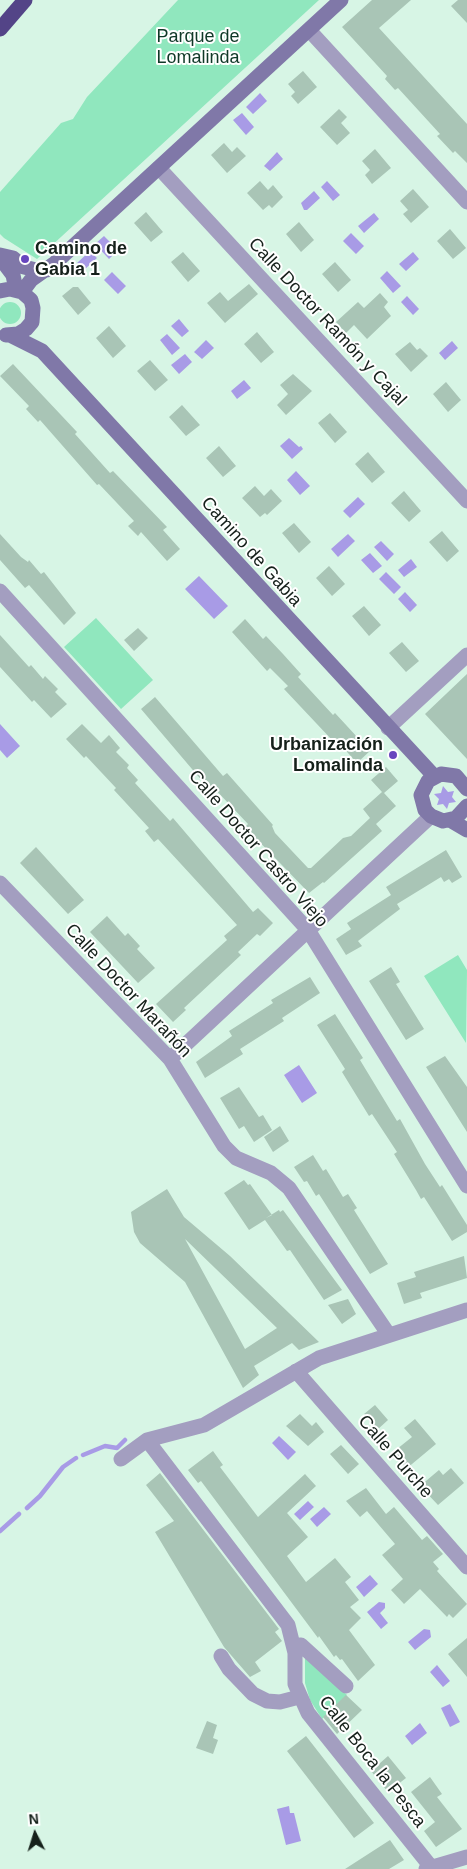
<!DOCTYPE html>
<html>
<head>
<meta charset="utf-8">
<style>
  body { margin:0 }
  #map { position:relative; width:467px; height:1869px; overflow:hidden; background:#d7f5e5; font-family:Arial,sans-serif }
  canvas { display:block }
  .north { position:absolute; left:10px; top:1809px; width:50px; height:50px; -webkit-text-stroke:4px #fff; paint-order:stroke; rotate:355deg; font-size:14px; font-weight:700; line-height:20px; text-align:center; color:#15201a }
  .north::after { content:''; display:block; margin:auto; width:18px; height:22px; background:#15201a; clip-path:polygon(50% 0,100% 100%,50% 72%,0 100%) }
</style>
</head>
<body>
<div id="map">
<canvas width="467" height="1869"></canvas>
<div class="north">N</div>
</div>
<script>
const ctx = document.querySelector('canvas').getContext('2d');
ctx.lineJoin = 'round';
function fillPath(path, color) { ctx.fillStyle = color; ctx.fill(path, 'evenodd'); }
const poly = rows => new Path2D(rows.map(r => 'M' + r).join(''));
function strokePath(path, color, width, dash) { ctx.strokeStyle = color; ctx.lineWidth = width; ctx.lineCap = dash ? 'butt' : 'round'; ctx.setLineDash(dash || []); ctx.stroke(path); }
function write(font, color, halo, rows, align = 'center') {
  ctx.font = font + ' Arial,sans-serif'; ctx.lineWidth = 4; ctx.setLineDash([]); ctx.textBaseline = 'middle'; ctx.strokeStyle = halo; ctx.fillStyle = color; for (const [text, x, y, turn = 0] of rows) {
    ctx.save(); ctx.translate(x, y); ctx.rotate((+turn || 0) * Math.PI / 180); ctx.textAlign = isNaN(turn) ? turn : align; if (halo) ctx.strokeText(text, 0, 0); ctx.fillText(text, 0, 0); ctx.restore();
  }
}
const green = poly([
  [178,0,319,0,37,259,4,238,0,234,0,192,61,123,73,119,87,97],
  '-1 313a11 11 0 1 1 22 0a11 11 0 1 1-22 0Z',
  [96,618,153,680,121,709,64,647],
  [458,955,467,970,466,1043,424,976],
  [305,1655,347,1695,322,1719,310,1700,305,1683]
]);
const water = poly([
  [260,93,267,101,253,114,246,107],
  [242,113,254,127,246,135,233,120],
  [277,152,283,159,270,171,264,166],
  [327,181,340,195,333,201,321,187],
  [314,191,320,198,307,210,304,210,301,203],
  [374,213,379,219,364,233,358,226],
  [351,233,364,246,356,254,343,241],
  [104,236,118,250,109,259,95,244],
  [90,251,97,258,84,270,77,263],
  [413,252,419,259,406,271,399,264],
  [387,271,401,286,393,293,380,278],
  [112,272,126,286,118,294,104,280],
  [407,296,419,309,413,315,401,302],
  [179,319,189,331,182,337,171,326],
  [167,334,180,348,172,355,160,340],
  [206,340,214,348,202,359,194,352],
  [452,341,458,348,445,360,439,353],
  [185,354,192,362,179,374,171,365],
  [244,380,251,388,237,399,231,391],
  [289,438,299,447,301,446,303,449,292,459,280,446],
  [296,471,310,486,300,495,287,480],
  [358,497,365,504,350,518,343,511],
  [348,534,355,541,338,557,331,549],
  [381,541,394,554,387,561,374,547],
  [370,553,382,566,373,573,361,560],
  [411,559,417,567,404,577,398,570],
  [386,572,401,587,394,594,379,579],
  [199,576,228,606,214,619,185,589],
  [405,592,417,605,410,612,398,599],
  [0,724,20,746,7,758,0,750],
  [443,786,448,792,454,791,452,797,456,802,449,803,447,809,443,804,437,805,439,799,434,794,441,793],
  [299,1065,317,1093,302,1103,284,1075],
  [279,1436,296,1452,288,1460,272,1443],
  [308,1501,314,1507,300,1520,294,1514],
  [324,1507,331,1514,317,1527,310,1519],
  [370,1575,378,1584,364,1597,356,1587],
  [379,1602,385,1603,385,1608,380,1613,388,1623,381,1629,367,1612],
  [424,1629,430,1630,431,1637,415,1650,408,1642],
  [437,1665,450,1681,443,1687,430,1672],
  [450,1704,460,1722,450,1727,441,1708],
  [420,1723,427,1733,412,1745,405,1736],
  [289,1806,290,1813,294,1813,301,1841,286,1845,277,1809]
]);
const stream = poly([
  [83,1455,105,1446,117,1448,125,1440],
  [27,1508,40,1496,63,1467,76,1458],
  [0,1531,19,1514]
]);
const building = poly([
  [372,0,411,0,379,28,467,124,467,163,455,151,453,153,437,136,440,134,398,88,395,90,385,79,387,76,342,27],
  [458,0,467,0,467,23,451,6],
  [303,71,317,87,298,104,291,96,295,92,288,84],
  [339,109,347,117,341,123,350,133,337,145,320,127],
  [224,143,232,152,237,147,246,156,227,173,211,155],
  [375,149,391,168,372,184,365,175,370,170,362,161],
  [260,181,268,190,273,185,283,197,272,208,269,205,263,210,247,193],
  [413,189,429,207,411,223,403,214,408,210,400,201],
  [146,212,163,232,151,242,134,223],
  [299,222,314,240,301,252,286,234],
  [450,229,466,248,453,259,437,241],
  [183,252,200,271,188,282,171,262],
  [335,262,351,280,338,292,322,274],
  [249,284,258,294,225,323,207,303,220,292,228,301],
  [73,287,78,287,91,303,78,315,62,296],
  [380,293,388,302,384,307,391,316,367,339,354,325,346,333,336,322,358,302,364,308],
  [109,326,126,346,113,358,96,338],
  [257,332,274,352,261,363,244,344],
  [410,342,417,350,420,348,428,356,411,372,395,354],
  [150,360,168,380,155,391,137,371],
  [13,364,77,432,75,434,110,473,113,471,167,527,163,530,180,549,167,561,141,532,138,536,128,526,134,521,99,484,97,485,40,420,38,422,26,409,29,406,0,376],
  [293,374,312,391,286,415,277,405,288,394,280,385],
  [446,382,461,400,448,412,433,394],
  [182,405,200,425,186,436,169,417],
  [330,413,347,432,335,443,318,423],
  [219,446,236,466,223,477,206,458],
  [368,452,385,472,372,483,355,464],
  [255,486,264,496,271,489,282,501,267,515,265,513,260,517,242,498],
  [404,491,421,511,409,522,391,503],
  [294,523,311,542,299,553,282,533],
  [442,531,459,551,447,562,429,542],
  [0,534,21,557,28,562,29,560,41,574,44,572,76,613,64,625,29,585,25,588,0,560],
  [329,566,345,584,332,596,316,578],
  [364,606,381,625,369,636,352,616],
  [245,619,263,639,266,636,283,654,301,674,298,677,333,715,335,713,370,751,357,763,339,743,332,740,284,689,288,686,270,668,267,671,232,632],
  [138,628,148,638,134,651,124,640],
  [0,635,29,667,31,665,43,679,45,676,58,689,55,692,67,704,51,718,34,700,32,702,0,667],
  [402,642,419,661,406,672,389,653],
  [467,674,467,759,425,714],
  [155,697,223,776,227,773,273,825,272,826,275,833,308,868,311,868,343,838,351,836,370,818,363,809,382,792,371,780,386,767,398,781,384,793,396,806,376,824,382,831,324,883,323,882,309,893,245,827,248,824,212,786,210,789,203,782,141,709],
  [82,724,101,743,109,735,120,748,116,752,129,765,127,768,138,780,135,783,170,821,173,818,253,912,258,908,273,923,260,936,257,934,238,952,241,955,184,1008,186,1010,173,1022,156,1004,227,940,224,936,237,925,158,839,154,842,145,831,149,828,114,790,116,788,86,756,84,758,66,739],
  [36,847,84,900,68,914,20,863],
  [446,850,462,877,452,883,449,879,444,882,441,877,397,904,400,909,358,941,362,946,346,955,336,939,351,929,347,923,391,895,386,887],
  [107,916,125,936,128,933,140,946,137,949,155,968,138,983,90,932],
  [391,967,400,982,396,984,424,1029,406,1040,369,981],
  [310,977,320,993,282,1018,284,1021,240,1049,243,1054,205,1078,196,1062,232,1036,229,1031,273,1003,271,1000],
  [335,1014,363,1058,360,1060,397,1121,400,1119,425,1164,440,1187,442,1185,467,1225,467,1232,452,1241,424,1197,421,1199,416,1190,394,1154,397,1152,372,1114,369,1116,342,1072,345,1069,317,1025],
  [445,1056,467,1087,467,1132,426,1067],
  [239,1087,259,1117,263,1115,272,1130,254,1142,244,1126,239,1129,220,1098],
  [280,1126,289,1141,273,1152,264,1137],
  [313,1155,323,1171,326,1169,343,1197,348,1194,357,1208,354,1210,388,1264,370,1274,319,1194,316,1196,307,1181,304,1182,294,1167],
  [244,1180,248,1185,250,1184,272,1215,266,1218,279,1210,280,1212,283,1210,342,1290,324,1300,290,1250,287,1251,265,1220,249,1230,224,1193],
  [167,1189,184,1217,230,1256,319,1342,299,1350,292,1343,254,1366,259,1375,243,1388,185,1282,140,1243,134,1232,131,1212],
  [185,1239,277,1328,245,1349],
  [464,1256,467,1278,420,1293,422,1298,404,1304,397,1283,416,1277,414,1272],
  [348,1299,356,1314,342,1324,328,1305],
  [375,1405,388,1420,377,1430,364,1414],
  [300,1414,312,1426,316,1422,324,1432,308,1446,286,1426],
  [415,1419,436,1444,406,1469,392,1453,412,1437,404,1428],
  [341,1445,359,1464,348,1474,330,1454],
  [213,1451,223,1465,220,1467,258,1517,305,1474,316,1486,287,1513,308,1537,287,1556,306,1582,335,1558,351,1577,345,1582,359,1600,350,1607,361,1618,349,1630,375,1665,358,1681,342,1659,340,1660,336,1655,334,1657,319,1636,318,1638,201,1481,198,1483,188,1470],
  [451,1468,464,1483,438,1505,420,1486,439,1470,443,1475],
  [160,1473,279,1629,275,1632,282,1641,255,1662,261,1671,250,1677,224,1647,155,1532,174,1521,146,1485],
  [366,1488,386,1514,394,1507,422,1540,427,1536,443,1554,433,1562,439,1569,437,1571,467,1604,453,1618,449,1614,447,1617,420,1589,404,1604,391,1590,403,1579,382,1555,395,1544,367,1511,360,1517,346,1501],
  [467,1638,467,1677,448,1654],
  [346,1695,362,1710,337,1734,323,1717],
  [207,1721,217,1725,213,1738,218,1740,213,1754,196,1748],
  [306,1736,374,1823,354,1838,287,1751],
  [388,1756,406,1778,388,1792,371,1771],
  [430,1777,442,1794,437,1797,462,1829,436,1847,424,1831,435,1822,411,1792],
  [390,1840,404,1860,389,1869,345,1869]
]);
const street = poly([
  [309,30,467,202],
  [159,168,467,501],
  [0,591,308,930,467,1186],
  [388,728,467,655],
  [0,883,170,1059,224,1146,236,1158,271,1173,289,1188,389,1335],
  [170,1059,431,816],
  [296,1371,467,1567],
  [147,1440,288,1625,295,1653,295,1684,308,1713,431,1867],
  [121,1459,147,1440,204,1425,319,1358,467,1310],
  [294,1646,301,1645,346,1686],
  [221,1656,229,1669,253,1694,267,1701,280,1702,299,1697],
  [426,1869,467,1857]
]);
const secondary = poly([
  [0,255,13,258,24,267,36,270,47,270],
  [0,258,13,275,16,290],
  [0,291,10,289,22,292,31,300,33,308,32,322,26,329,18,334,6,335],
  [22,292,31,280,55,263,341,0],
  [10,335,42,351,434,776],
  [467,789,456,776,441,774,428,781,421,795,425,810,431,816,443,821,456,818,467,806],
  [450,820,467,830]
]);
const highway = poly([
  [0,29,25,0]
]);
const markers = [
  [25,259,5,"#6745be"],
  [393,755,5,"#6745be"]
];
const parkNames = [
  ["Parque de",198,37],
  ["Lomalinda",198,58]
];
const poiNames = [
  ["Camino de",35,249],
  ["Gabia 1",35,270],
  ["Urbanización",383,745,"right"],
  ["Lomalinda",383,766,"right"]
];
const streetNames = [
  ["Calle Doctor Ramón y Cajal",327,322,47],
  ["Camino de Gabia",251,552,48],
  ["Calle Doctor Castro Viejo",258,849,49],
  ["Calle Doctor Marañón",128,991,47],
  ["Calle Purche",395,1457,49],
  ["Calle Boca la Pesca",372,1762,52]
];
fillPath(green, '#90e7be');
fillPath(water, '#a89be6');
strokePath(stream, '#a89be6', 4.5);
fillPath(building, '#a9c5b6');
strokePath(street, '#a39ec0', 15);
strokePath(secondary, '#8078a8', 15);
strokePath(highway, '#534487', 15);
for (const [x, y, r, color] of markers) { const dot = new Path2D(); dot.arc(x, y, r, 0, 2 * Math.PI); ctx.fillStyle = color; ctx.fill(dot); strokePath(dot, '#fff', 2); }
write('18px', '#0f3827', '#fff', parkNames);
write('bold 18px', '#15201a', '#fff', poiNames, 'left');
write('18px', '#15201a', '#fff', streetNames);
</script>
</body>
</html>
